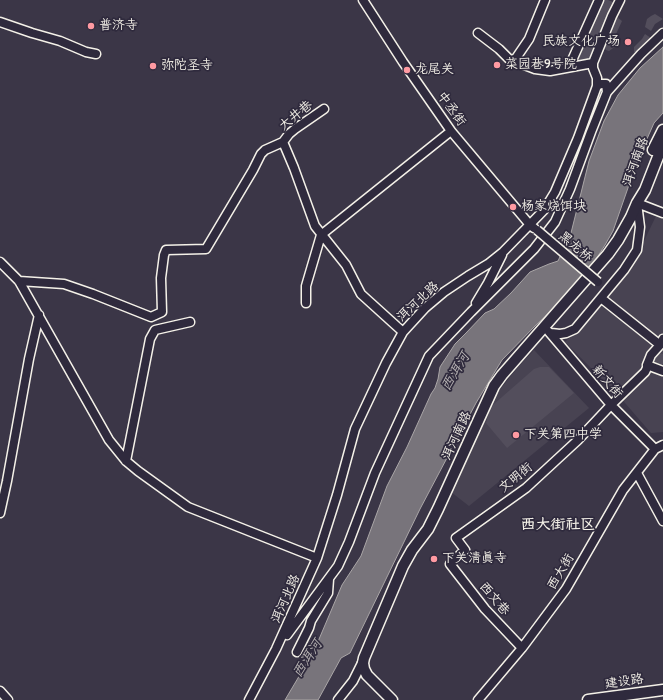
<!DOCTYPE html>
<html>
<head>
<meta charset="utf-8">
<style>
  body { margin:0 }
  canvas { display:block; background:#3b3647 }
</style>
</head>
<body>
<canvas width="663" height="700"></canvas>
<script>
const ctx = document.querySelector('canvas').getContext('2d');
ctx.lineJoin = 'round';
function fillPath(path, color) { ctx.fillStyle = color; ctx.fill(path, 'evenodd'); }
const poly = rows => new Path2D(rows.map(r => 'M' + r).join(''));
function strokePath(path, color, width, dash) { ctx.strokeStyle = color; ctx.lineWidth = width; ctx.lineCap = dash ? 'butt' : 'round'; ctx.setLineDash(dash || []); ctx.stroke(path); }
function write(font, color, halo, rows, align = 'center') {
  ctx.font = font + ' Itim,"LXGW WenKai TC",sans-serif'; ctx.lineWidth = 3.5; ctx.setLineDash([]); ctx.textBaseline = 'middle'; ctx.strokeStyle = halo; ctx.fillStyle = color; for (const [text, x, y, turn = 0] of rows) {
    ctx.save(); ctx.translate(x, y); ctx.rotate((+turn || 0) * Math.PI / 180); ctx.textAlign = isNaN(turn) ? turn : align; if (halo) ctx.strokeText(text, 0, 0); ctx.fillText(text, 0, 0); ctx.restore();
  }
}
const built = poly([
  [656,216,663,219,663,432,651,433,619,396,565,342,601,306,636,258],
  [534,350,589,408,469,506,451,492,481,425,497,393,519,366]
]);
const green = poly([
  [602,0,608,0,613,2,594,46,595,50,591,60,585,60,580,64,574,63],
  [655,14,663,19,655,24,651,31,645,27,647,19,651,16],
  [617,17,622,21,616,34,616,46,609,51,606,50,604,46],
  [645,34,651,38,637,53,634,52,634,47,642,39],
  [658,353,663,354,663,364,658,366,654,364,652,360,653,356],
  [540,367,549,367,574,393,507,448,486,423,490,409,494,404,534,369]
]);
const water = poly([
  [663,47,663,113,654,123,638,159,613,231,605,245,593,264,588,270,580,278,578,283,573,290,535,326,502,360,476,403,420,509,350,653,341,658,318,700,285,700,314,651,342,585,361,556,387,486,407,447,431,394,435,388,438,379,440,367,455,344,466,333,485,313,494,309,511,293,530,272,549,264,558,261,571,233,589,161,604,121,618,95,640,68,663,47]
]);
const minor = poly([
  [363,0,403,62,451,131,530,225,534,228],
  [0,22,32,33,60,41,86,52,96,54],
  [478,33,499,49,509,59,535,69,550,71,593,63],
  [514,61,529,39,545,0],
  [569,67,599,0],
  [607,92,641,54,663,33],
  [283,142,294,168,315,226,346,265,361,294,403,332],
  [0,262,19,281,109,440,126,461,138,471,188,507,317,558],
  [19,281,64,284,93,294,151,317,162,312,161,278,164,255,166,250,206,249,253,170,261,154,265,150,283,142,289,134,295,129,324,109],
  [601,298,660,345],
  [306,303,306,286,321,235,451,131],
  [476,303,488,283,502,255],
  [549,332,611,405,655,449],
  [551,333,560,334,566,333,575,329,624,270,637,250,640,227,637,203,663,213],
  [647,365,663,371],
  [126,461,150,339,155,330,190,322],
  [637,473,663,521],
  [0,513,7,481,29,359,39,315],
  [287,635,338,566,349,542,375,473,429,356,471,312,534,249,555,222,570,189,591,132,607,92,606,84,601,84,597,86],
  [522,648,485,609,450,564,465,550,456,538,526,488,578,440,611,405,645,372,647,368,647,365,651,355,660,345,663,339],
  [297,652,309,628,311,621,328,593,329,579],
  [0,691,8,700],
  [249,700,276,649,317,558,337,495,355,429,386,363,403,332,425,308,444,292,468,276,488,264,503,252,544,210,555,192,578,138,597,86,597,78,593,68,593,63,612,16,620,0],
  [338,700,353,681,363,661],
  [478,700,522,648,566,589,623,490,655,449,663,445]
]);
const major = poly([
  [653,150,663,130],
  [392,700,367,675,364,669,363,663,364,658,403,566,412,550,428,529,438,509,494,386,502,375,608,254,618,240,631,217,637,203,645,190,663,144],
  [588,700,663,690]
]);
const minorBridge = poly([
  [537,230,598,282]
]);
const markers = [
  [91,26,4,"#ff9aa2"],
  [628,42,4,"#ff9aa2"],
  [497,65,4,"#ff9aa2"],
  [153,66,4,"#ff9aa2"],
  [407,70,4,"#ff9aa2"],
  [513,207,4,"#ff9aa2"],
  [516,435,4,"#ff9aa2"],
  [434,559,4,"#ff9aa2"]
];
const poiNames = [
  ["普济寺",99,26],
  ["民族文化广场",620,42,"right"],
  ["菜园巷9号院",505,65],
  ["弥陀圣寺",161,66],
  ["龙尾关",415,70],
  ["杨家烧饵块",521,207],
  ["下关第四中学",524,435],
  ["下关清真寺",442,559]
];
const streetNames = [
  ["中丞街",451,109,54],
  ["大井巷",296,116,-39],
  ["洱河南路",636,162,-70],
  ["黑龙桥",575,247,40],
  ["洱河北路",418,302,-43],
  ["新文街",607,382,49],
  ["洱河南路",457,436,-65],
  ["文明街",516,478,-39],
  ["西大街",561,572,-59],
  ["洱河北路",286,599,-66],
  ["西文巷",494,599,50],
  ["建设路",624,682,-8]
];
const waterNames = [
  ["西洱河",456,372,-59],
  ["西洱河",308,659,-57]
];
const quarterNames = [
  ["西大街社区",558,525]
];
fillPath(built, '#484352');
fillPath(green, '#534e5c');
fillPath(water, '#78747b');
strokePath(water, '#aaa6a7', 1);
strokePath(minor, '#f4f1e8', 11);
strokePath(major, '#f4f1e8', 13);
strokePath(minor, '#2f2a3d', 8);
strokePath(major, '#2f2a3d', 10);
strokePath(minorBridge, '#f4f1e8', 11, []);
strokePath(minorBridge, '#2f2a3d', 8);
for (const [x, y, r, color] of markers) { const dot = new Path2D(); dot.arc(x, y, r, 0, 2 * Math.PI); ctx.fillStyle = color; ctx.fill(dot); strokePath(dot, '#2f2a3d', 1.5); }
write('13px', '#f4f1e8', '#2f2a3d', poiNames, 'left');
write('13px', '#f4f1e8', '#2f2a3d', streetNames);
write('italic 14px', '#b6b2b2', '#2f2a3d', waterNames);
write('bold 15px', '#f4f1e8', '#2f2a3d', quarterNames);
</script>
</body>
</html>
